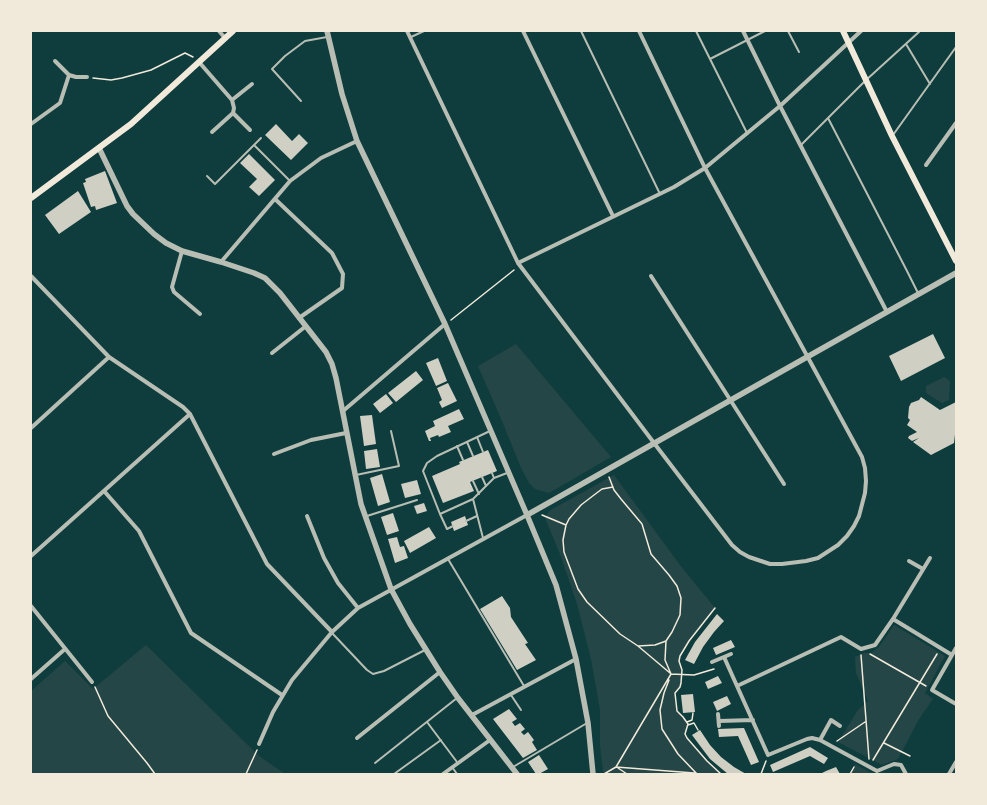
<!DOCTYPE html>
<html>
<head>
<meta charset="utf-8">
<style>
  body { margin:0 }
  #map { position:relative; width:987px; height:805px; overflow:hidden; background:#0f3d3e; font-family:"PT Sans",sans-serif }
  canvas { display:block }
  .frame { position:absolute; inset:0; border:32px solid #f1e9da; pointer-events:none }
</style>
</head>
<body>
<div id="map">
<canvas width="987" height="805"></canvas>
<div class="frame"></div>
</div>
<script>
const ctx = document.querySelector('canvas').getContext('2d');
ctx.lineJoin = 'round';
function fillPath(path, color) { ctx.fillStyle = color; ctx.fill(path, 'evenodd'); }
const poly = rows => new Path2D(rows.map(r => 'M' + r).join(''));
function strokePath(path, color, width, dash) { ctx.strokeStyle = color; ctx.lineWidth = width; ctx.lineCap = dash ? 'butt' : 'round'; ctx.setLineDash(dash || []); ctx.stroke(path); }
const green = poly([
  [516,344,611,457,549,493,535,489,529,483,521,468,502,421,478,366],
  [944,377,950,381,949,400,942,403,926,393,926,386],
  [614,475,680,565,715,608,695,633,680,656,679,661,682,670,680,687,675,693,677,711,683,717,688,724,685,734,687,738,707,761,721,774,605,774,603,771,600,746,600,710,591,659,577,604,560,554,545,518,549,511],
  [894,625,945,656,925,693,933,699,919,719,898,759,882,765,838,742,858,710,868,701,856,673,855,657,864,653,871,653,879,647],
  [146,645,259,756,285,774,31,774,31,691,65,661,93,689],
  [855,764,871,773,871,774,850,774]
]);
const building = poly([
  [276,124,292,141,299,134,308,143,291,160,265,135],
  [249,154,275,180,259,196,249,187,257,179,240,163],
  [105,171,117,203,96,210,95,206,91,207,83,183,86,182,85,179],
  [78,191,91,212,59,234,45,215],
  [933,334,945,358,901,381,889,356],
  [438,358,447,381,436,386,426,363],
  [416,371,423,380,396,402,388,393],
  [448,383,457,401,442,408,439,402,442,400,437,388],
  [386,394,393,403,380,413,373,404],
  [921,397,940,410,956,402,956,426,954,443,931,455,913,442,919,438,912,441,908,438,909,436,917,432,907,425,910,420,908,418,909,407,911,403,919,400],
  [459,409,464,419,448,426,451,432,439,437,438,435,430,438,431,441,429,441,425,431,435,426,433,421],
  [372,415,376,444,364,446,360,416],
  [377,449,380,467,366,469,364,451],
  [488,450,497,471,470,482,474,491,443,503,432,476,460,464,459,462],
  [382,474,390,502,378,506,370,478],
  [417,480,421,494,405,498,401,484],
  [424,503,427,511,417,514,414,506],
  [393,513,399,531,387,535,381,517],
  [465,516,468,525,454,531,451,522],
  [429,527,436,538,410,553,404,541],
  [397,537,400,547,404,546,408,558,395,563,388,539],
  [502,596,510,608,511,617,528,643,525,644,536,660,517,670,480,609],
  [717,614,724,621,714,632,703,647,694,664,685,660,695,642],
  [731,640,735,647,716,655,713,648],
  [718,676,722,683,708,689,705,682],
  [693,694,695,712,683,713,681,695],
  [727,696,731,704,717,711,713,702],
  [509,709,517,719,512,722,515,726,520,723,525,729,521,732,524,735,528,732,534,740,532,742,537,750,523,758,493,719],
  [744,728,759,762,751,765,738,736,719,737,718,729],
  [700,730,710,745,721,757,734,767,746,774,728,774,710,759,692,735],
  [810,747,828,758,824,764,810,756,773,772,770,765],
  [539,755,548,769,539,774,536,774,528,762],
  [836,767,840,774,820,774,826,771]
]);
const path = poly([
  [93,78,111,80,122,78,151,70,185,53,193,57],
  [451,320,514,270],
  [609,477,614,490,621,499,642,524,651,554,669,575,677,586,681,598,680,615,672,632,666,641,665,660,671,674,694,675,714,669],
  [613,487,602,489,594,495,581,505,569,519,566,525,563,540,564,552,578,589,587,602,620,634,638,646,655,645,666,641],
  [542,515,566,525],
  [715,608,689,641,680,656,679,661,682,670,681,683,680,687,675,693,677,711,683,717,688,724,685,734,687,738,707,761,721,774],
  [638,646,670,673],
  [870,654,926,686],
  [861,655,869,759],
  [669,680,664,693,660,710,662,729,678,754,697,774],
  [95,687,108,716,147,763,155,774],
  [687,722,692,720,693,713],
  [688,725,694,723,698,730],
  [837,741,865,722],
  [884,743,910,756],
  [873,760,937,654],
  [616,767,694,773],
  [618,768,627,774],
  [246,774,257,750],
  [604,774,616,767,671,674],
  [761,774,766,761],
  [850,774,854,767]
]);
const service = poly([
  [581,31,660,194],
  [696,31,747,133],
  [788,31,799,52],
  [411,37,424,31],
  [906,44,930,84],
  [710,59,765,31],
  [301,101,272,69,285,56,305,41,327,37],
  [828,118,907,271,918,293],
  [893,135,956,47],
  [801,145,865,81,920,31],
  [255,146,290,181],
  [207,176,215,184,261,138],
  [490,431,437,456,427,463,423,471,440,514,473,499,494,478,507,473],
  [477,437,483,452],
  [467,442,473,456],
  [457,446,463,460],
  [492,473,494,478],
  [356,475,399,466,391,431],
  [482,477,486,486],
  [473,481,479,494],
  [473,499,483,538],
  [440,514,447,529,453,526],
  [367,516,417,500],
  [466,521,477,516],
  [448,559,524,686],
  [332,633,367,670,373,674,384,671,425,650],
  [511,695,521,710],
  [427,722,457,762],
  [375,763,457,698],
  [452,767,457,774],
  [513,767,587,723],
  [394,774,441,740]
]);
const minor = poly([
  [219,31,225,38],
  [407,31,518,263,654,443,732,545,740,552,749,557,770,564,782,564,806,561,818,558,838,545,847,536,854,526,859,516,865,493,866,481,865,468,862,457,705,168,639,31],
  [523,31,613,216],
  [743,31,780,106,887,312],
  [55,61,69,75,76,77,87,77],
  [199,62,232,100,234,108,233,113,250,130],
  [232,100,252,84],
  [31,124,60,103,69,75],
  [212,132,233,113],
  [926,165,956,123],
  [275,199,332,253,343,274,342,288,299,318],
  [182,251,172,287,174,292,200,314],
  [221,262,290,181,321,158,357,141],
  [518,263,674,187,705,168,780,106,861,31],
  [31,276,109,357,183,407,190,414,267,564,332,632],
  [651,276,784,484],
  [272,353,306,326],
  [343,411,445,324],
  [31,428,109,357],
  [274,454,311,440,346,433],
  [104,491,139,531,191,633,282,695],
  [307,516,324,558,338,583,358,608],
  [31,556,190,414],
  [909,561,923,569],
  [31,606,92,682],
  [893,619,930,558],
  [956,648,932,690,956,704],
  [724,657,737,686],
  [712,662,731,654],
  [31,679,65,649],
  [718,714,719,726],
  [472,715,576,659],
  [719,721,753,720],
  [357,738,440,672],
  [820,740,831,720,840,726],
  [259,744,273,712,292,680,332,632,358,608,527,515],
  [877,771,820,740,812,738,807,739,768,755,737,686,841,637,861,649,875,645,893,619,952,655],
  [877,771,894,764,901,765,906,774],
  [443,774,490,740],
  [949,774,956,762]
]);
const tertiary = poly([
  [327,31,342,94,357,141,445,324,527,515,556,585,576,659,588,723,593,774],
  [99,148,127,206,133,214,154,234,166,243,182,251,221,262,254,273,265,278,280,293,326,352,332,364,336,378,361,504,391,589,410,624,440,672,458,698,517,774],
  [527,515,956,273]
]);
const secondary = poly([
  [843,31,892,136,956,261],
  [31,198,131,124,233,31]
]);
fillPath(green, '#244646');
fillPath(building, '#cfcfc3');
strokePath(path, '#f1e9da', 1.5);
strokePath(service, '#b8beb3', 2);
strokePath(minor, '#b8beb3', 4);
strokePath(tertiary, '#b8beb3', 5.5);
strokePath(secondary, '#f1e9da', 6);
</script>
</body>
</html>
